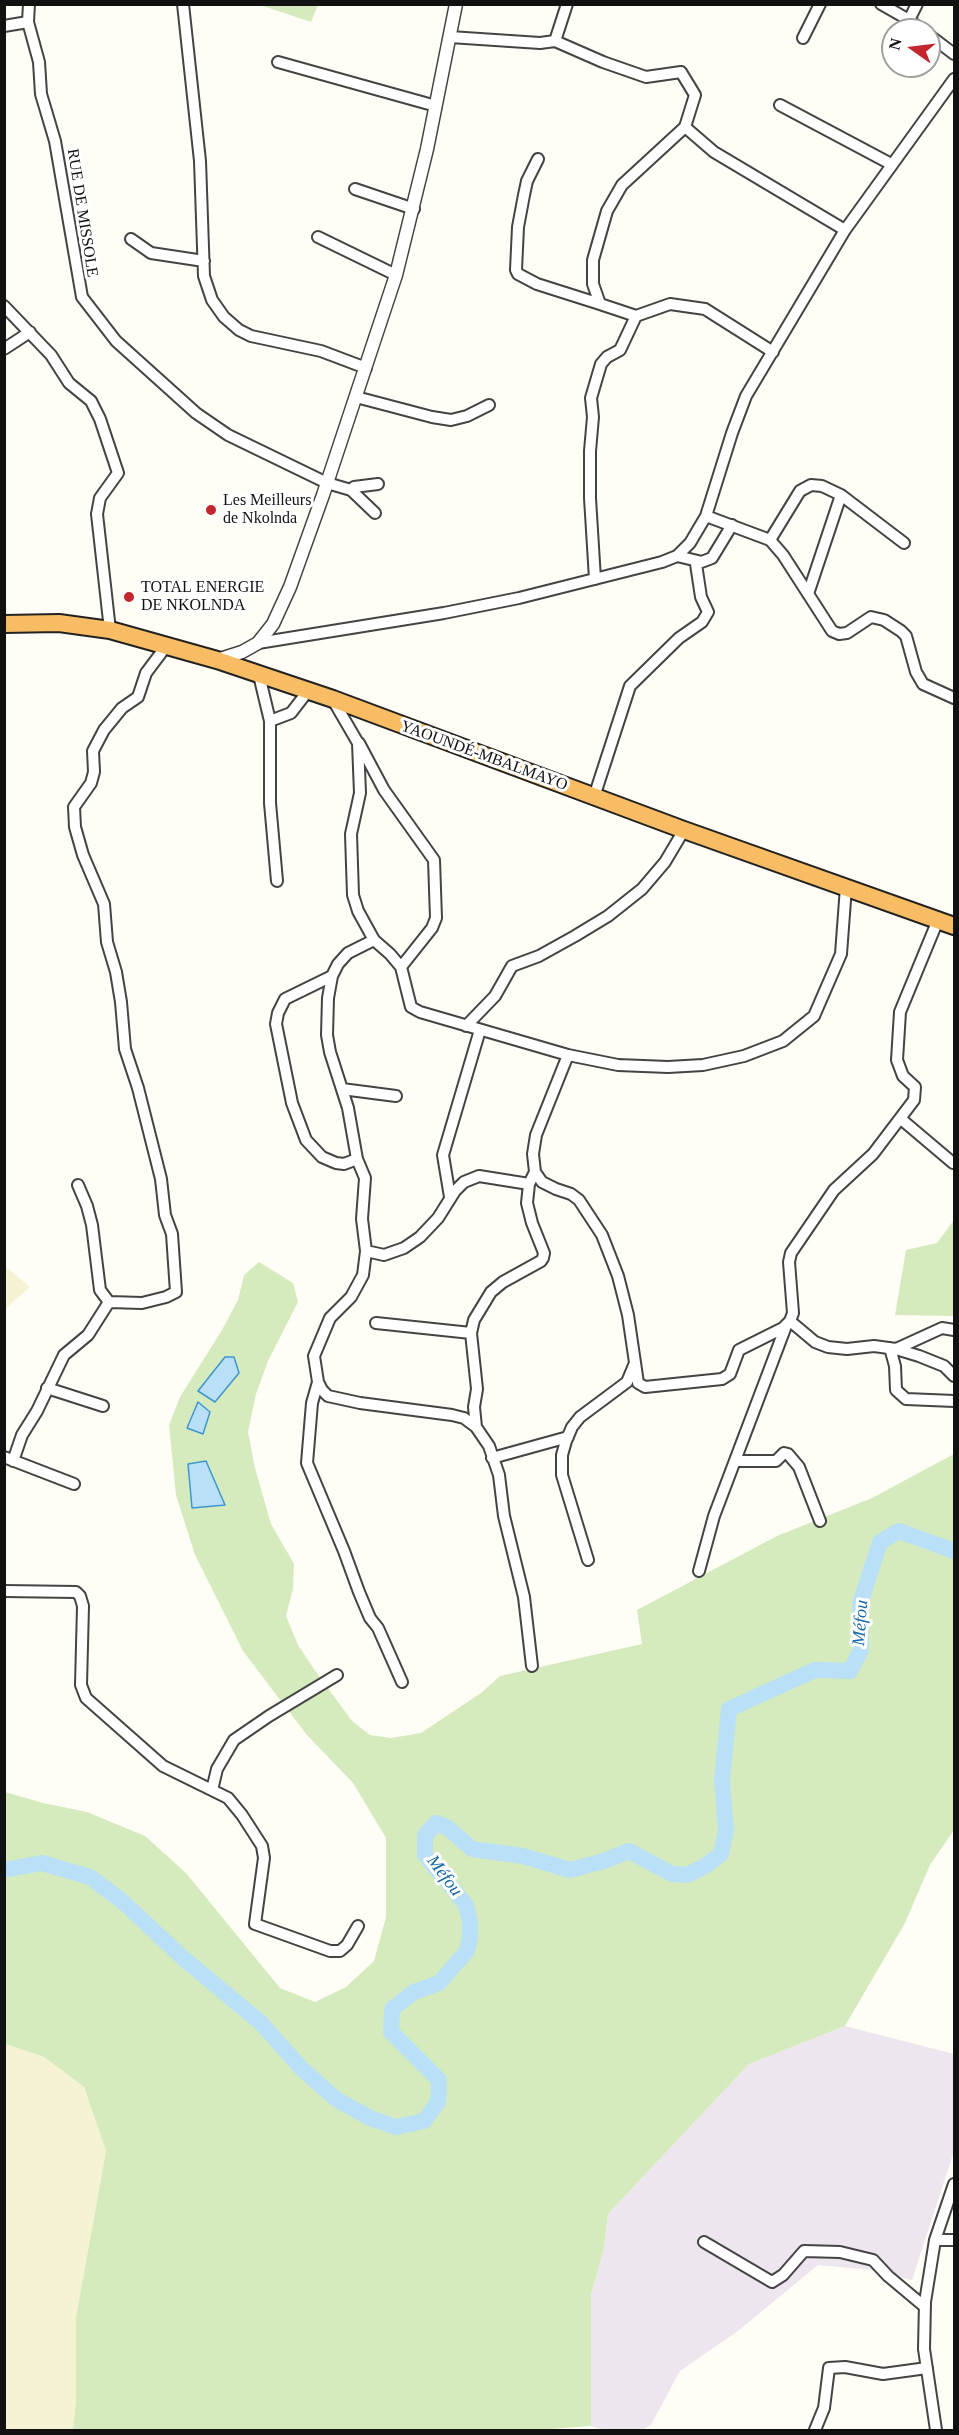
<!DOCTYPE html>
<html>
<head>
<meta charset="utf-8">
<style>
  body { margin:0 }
  #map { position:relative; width:959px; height:2435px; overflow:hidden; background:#fffdf5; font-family:Georgia,serif }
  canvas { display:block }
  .frame { position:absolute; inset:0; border:6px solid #111; pointer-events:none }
  .north { position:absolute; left:881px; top:18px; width:60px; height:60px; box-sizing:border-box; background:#fff; border:2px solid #a0a0a0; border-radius:50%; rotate:284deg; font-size:16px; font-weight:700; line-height:24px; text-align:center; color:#111 }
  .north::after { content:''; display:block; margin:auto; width:21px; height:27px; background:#c4262e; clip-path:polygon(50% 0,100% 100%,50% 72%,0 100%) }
</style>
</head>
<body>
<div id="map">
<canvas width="959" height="2435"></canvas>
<div class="frame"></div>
<div class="north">N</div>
</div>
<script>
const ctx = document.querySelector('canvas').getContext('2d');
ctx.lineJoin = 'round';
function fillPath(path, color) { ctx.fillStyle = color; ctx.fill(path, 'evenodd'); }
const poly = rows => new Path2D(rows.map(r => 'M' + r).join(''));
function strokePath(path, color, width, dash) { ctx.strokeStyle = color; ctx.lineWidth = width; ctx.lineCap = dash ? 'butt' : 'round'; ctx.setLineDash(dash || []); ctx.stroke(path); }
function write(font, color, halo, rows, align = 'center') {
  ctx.font = font + ' Georgia,serif'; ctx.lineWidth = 6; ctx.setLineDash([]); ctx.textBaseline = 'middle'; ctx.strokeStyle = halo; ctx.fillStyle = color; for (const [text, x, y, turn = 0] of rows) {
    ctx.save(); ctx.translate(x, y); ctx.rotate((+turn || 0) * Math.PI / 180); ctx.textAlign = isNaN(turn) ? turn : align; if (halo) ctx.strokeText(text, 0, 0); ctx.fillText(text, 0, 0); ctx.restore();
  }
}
const industrial = poly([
  [845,2026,954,2054,954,2151,912,2280,871,2270,818,2265,738,2331,680,2371,651,2425,641,2430,604,2430,591,2426,591,2295,604,2248,608,2214,749,2064]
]);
const farmland = poly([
  [5,1266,30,1287,5,1309,4,1309],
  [5,2044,44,2057,84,2087,106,2151,76,2317,76,2400,73,2430,5,2430]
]);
const green = poly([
  [260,5,318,5,311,22],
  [954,1220,954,1316,895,1315,906,1250,937,1243],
  [259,1262,293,1283,298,1302,268,1361,256,1394,248,1432,255,1468,271,1524,294,1564,293,1589,286,1616,298,1645,316,1672,352,1721,370,1735,391,1738,421,1733,481,1693,500,1676,642,1644,637,1610,777,1536,872,1498,954,1454,954,1830,930,1865,905,1923,845,2026,749,2064,608,2214,604,2248,591,2295,591,2426,536,2430,73,2430,76,2400,76,2317,106,2151,84,2087,44,2057,5,2044,5,1792,43,1803,87,1812,145,1836,186,1873,280,1988,315,2002,346,1987,374,1961,386,1917,386,1838,353,1783,306,1734,243,1651,195,1555,176,1495,169,1425,180,1397,222,1330,238,1300,244,1275]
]);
const water = poly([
  [225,1357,234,1357,239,1373,215,1402,198,1391,225,1357],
  [198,1402,210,1412,203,1434,187,1428,198,1402],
  [206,1461,225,1505,192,1508,188,1464,206,1461]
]);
const river = poly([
  [4,1870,42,1863,90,1877,122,1901,183,1958,261,2023,302,2069,336,2099,370,2118,396,2127,424,2121,438,2102,439,2080,391,2032,392,2009,414,1992,439,1983,467,1951,470,1937,470,1921,466,1905,425,1855,425,1835,436,1823,448,1828,472,1849,523,1856,570,1870,604,1861,629,1851,672,1874,687,1875,705,1866,721,1854,726,1831,722,1780,729,1709,815,1670,850,1671,861,1650,860,1604,880,1542,899,1531,954,1551]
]);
const minor = poly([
  [29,4,28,22,39,62,41,94,55,141,82,297,116,341,196,413,228,435,327,483,351,490,375,513],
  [183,4,200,161,204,276,212,300,224,317,239,330,251,336,321,351,366,368],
  [881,4,909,20,922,30],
  [909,20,917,4],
  [4,26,28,22],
  [929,35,954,54],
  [450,37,540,43,555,41,603,62,646,77,681,72,695,95,685,127,714,152,845,230],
  [803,38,820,4],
  [555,41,567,4],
  [278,62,436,106],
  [780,105,891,164],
  [685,127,622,185,607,211,593,260,593,284,600,304,636,316,670,304,705,309,773,352],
  [538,159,527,181,524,195,518,227,516,270,518,274,537,284,600,304],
  [355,189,414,209],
  [318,237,396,275],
  [131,239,151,253,204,261],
  [4,306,51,355,69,383,91,401,100,419,118,473,100,498,97,514,110,630],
  [4,349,30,332],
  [356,397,432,417,451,420,467,416,489,405],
  [351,490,354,487,378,484],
  [706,516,770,540,783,555,832,631,839,634,847,633,871,617,884,620,901,631,906,636,916,672,923,684,954,698],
  [770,540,800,491,811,485,822,486,841,495,904,543],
  [696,564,712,558,732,525],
  [595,579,590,498,590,451,593,417,591,398,601,364,607,357,620,350,636,316],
  [808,594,841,495],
  [258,643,444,613,519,598,662,562,677,556,690,543,706,516,732,433,746,396,845,230,954,79],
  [259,675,270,721,270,803,277,881],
  [333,700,358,743,360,793,351,834,353,895,358,911,374,940,390,954,401,967,411,1007,420,1012,568,1055,618,1065,668,1067,703,1065,744,1056,783,1041,814,1016,841,954,846,887],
  [270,721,291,713,308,691],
  [359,743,384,790,434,860,436,918,432,928,401,967],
  [594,797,630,686,679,638,702,622,708,612,701,597,696,564,698,561,677,556],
  [374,940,348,953,338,964,332,976,328,998,327,1035,330,1052,348,1108,357,1159,365,1178,362,1219,366,1251,363,1275,351,1297,330,1318,314,1356,318,1382,322,1390,328,1396,360,1403,452,1415,464,1418,476,1427,489,1446,499,1475,504,1516,524,1597,532,1666],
  [332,976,285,999,278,1013,276,1024,292,1103,306,1140,322,1157,336,1163,344,1164,357,1159],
  [466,1026,495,996,512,966,539,956,575,936,608,916,642,889,665,862,684,830],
  [568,1055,536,1135,533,1154,535,1172,542,1182,556,1189,571,1194,579,1200,602,1235,618,1276,628,1315,638,1383,645,1387,722,1379,730,1374,739,1350,783,1328,790,1321,793,1313,789,1262,791,1253,834,1190,873,1154,914,1100,915,1087,903,1076,897,1060,900,1012,938,920],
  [342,1089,396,1096],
  [901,1119,953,1163],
  [78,1185,87,1206,92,1225,100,1290,109,1302],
  [450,1197,443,1155,480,1030],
  [366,1251,384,1255,404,1248,420,1237,438,1218,455,1191,464,1182,479,1176,529,1184],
  [790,1321,815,1342,828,1347,847,1349,874,1346,896,1349,919,1356,944,1366,954,1376],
  [376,1323,471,1333],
  [890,1348,895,1366,896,1390,906,1399,954,1401],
  [896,1349,942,1328,954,1330],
  [318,1382,312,1403,307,1463,344,1551,359,1592,370,1618,378,1628,402,1682],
  [47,1388,103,1406],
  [476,1427,474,1407,477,1389,471,1333,474,1320,491,1292,503,1282,541,1261,543,1258,544,1253,532,1223,527,1203,529,1184,535,1172],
  [4,1457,74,1484],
  [492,1458,568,1437],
  [13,1461,22,1435,37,1411,64,1355,88,1335,109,1302,142,1303,166,1297,176,1292,172,1234,165,1215,161,1179,138,1088,125,1049,121,1002,116,972,107,942,104,904,83,855,75,827,74,807,91,783,94,772,93,751,104,730,122,708,138,697,146,673,167,645],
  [736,1461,776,1461,784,1453,788,1454,799,1467,820,1521],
  [588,1560,562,1475,562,1455,566,1441,572,1427,580,1417,627,1382,635,1363],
  [699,1571,714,1516,786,1326],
  [4,1591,76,1592,80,1596,83,1606,81,1685,86,1698,163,1766,228,1798,242,1815,262,1846,264,1858,255,1924,330,1951,340,1951,347,1945,358,1926],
  [212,1790,217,1769,234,1740,269,1716,337,1675],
  [935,2240,954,2240],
  [704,2242,772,2282,783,2275,804,2251,840,2252,873,2260,888,2276,925,2307],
  [815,2430,824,2408,829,2368,845,2367,883,2374,927,2368],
  [936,2430,924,2349,925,2302,935,2240,954,2184]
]);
const tertiary = poly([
  [217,660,242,652,258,643,273,624,290,587,323,495,396,275,427,149,456,4]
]);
const trunk = poly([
  [4,624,59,623,110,630,217,660,333,699,684,830,954,926]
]);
const markers = [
  [211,510,6,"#c4262e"],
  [129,597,6,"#c4262e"]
];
const streetNames = [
  ["RUE DE MISSOLE",82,213,81],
  ["YAOUNDÉ-MBALMAYO",484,756,20]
];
const poiNames = [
  ["Les Meilleurs",223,501],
  ["de Nkolnda",223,519],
  ["TOTAL ENERGIE",141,588],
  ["DE NKOLNDA",141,606]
];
const waterNames = [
  ["Méfou",861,1623,-86],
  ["Méfou",444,1876,53]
];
fillPath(industrial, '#eee6ef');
fillPath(farmland, '#f6f3d4');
fillPath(green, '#d5ebbd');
fillPath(water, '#b9e0f7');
strokePath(water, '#3f96cf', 1.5);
strokePath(river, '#b9e0f7', 16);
strokePath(minor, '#444', 14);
strokePath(tertiary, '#444', 15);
strokePath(trunk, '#222', 20);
strokePath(minor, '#fff', 10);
strokePath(tertiary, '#fff', 12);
strokePath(trunk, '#f7bc64', 16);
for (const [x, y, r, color] of markers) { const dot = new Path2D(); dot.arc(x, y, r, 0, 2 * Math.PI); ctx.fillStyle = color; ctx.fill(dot); strokePath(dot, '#fff', 2); }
write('16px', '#111', '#fff', streetNames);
write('16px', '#111', '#fff', poiNames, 'left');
write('italic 18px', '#1768a6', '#fff', waterNames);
</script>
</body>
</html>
